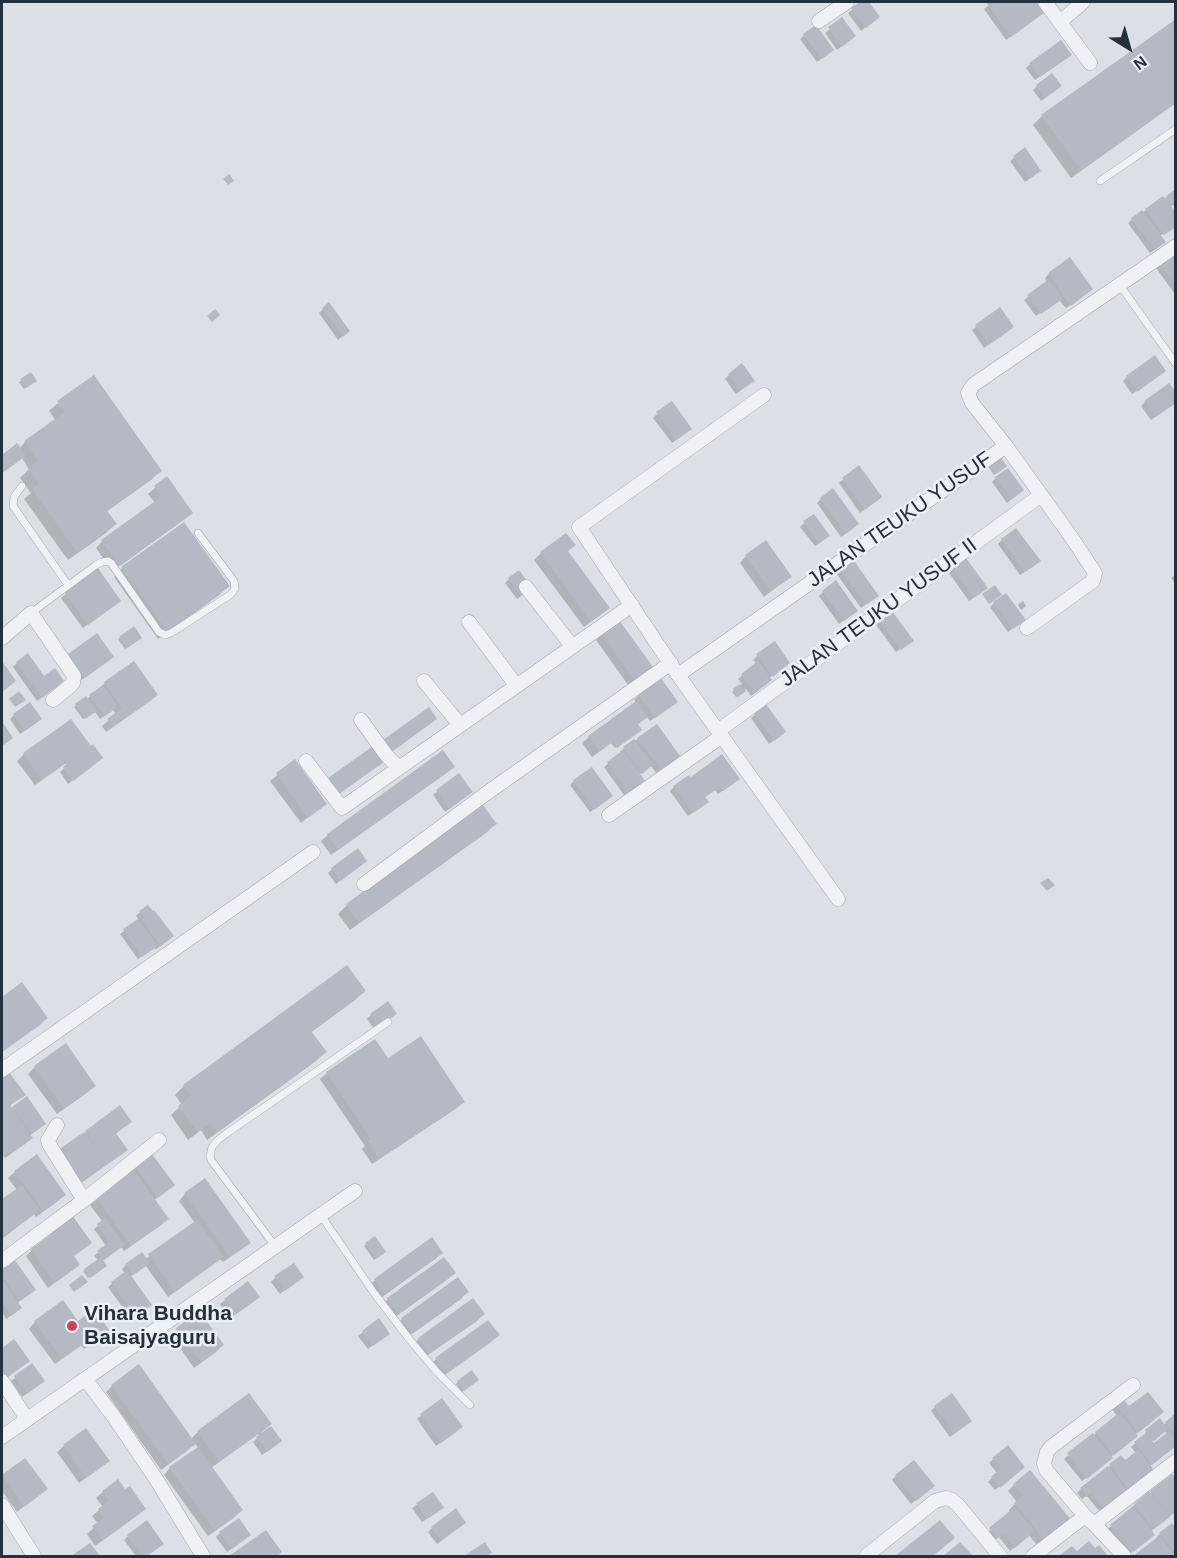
<!DOCTYPE html>
<html>
<head>
<meta charset="utf-8">
<style>
  body { margin:0 }
  #map { position:relative; width:1177px; height:1558px; overflow:hidden; background:#dce0e6; font-family:Helvetica,sans-serif }
  canvas { display:block }
  .frame { position:absolute; inset:0; border:3px solid #262f3c; pointer-events:none }
  .north { position:absolute; left:1099px; top:18px; width:60px; height:60px; -webkit-text-stroke:4px #ebeff4; paint-order:stroke; rotate:143deg; font-size:16px; font-weight:700; line-height:24px; text-align:center; color:#262f3c }
  .north::after { content:''; display:block; margin:auto; width:21px; height:27px; background:#262f3c; clip-path:polygon(50% 0,100% 100%,50% 72%,0 100%) }
</style>
</head>
<body>
<div id="map">
<canvas width="1177" height="1558"></canvas>
<div class="frame"></div>
<div class="north">N</div>
</div>
<script>
const ctx = document.querySelector('canvas').getContext('2d');
ctx.lineJoin = 'round';
function fillPath(path, color) { ctx.fillStyle = color; ctx.fill(path, 'evenodd'); }
const poly = rows => new Path2D(rows.map(r => 'M' + r).join(''));
function strokePath(path, color, width, dash) { ctx.strokeStyle = color; ctx.lineWidth = width; ctx.lineCap = dash ? 'butt' : 'round'; ctx.setLineDash(dash || []); ctx.stroke(path); }
function write(font, color, halo, rows, align = 'center') {
  ctx.font = font + ' Helvetica,sans-serif'; ctx.lineWidth = 5; ctx.setLineDash([]); ctx.textBaseline = 'middle'; ctx.strokeStyle = halo; ctx.fillStyle = color; for (const [text, x, y, turn = 0] of rows) {
    ctx.save(); ctx.translate(x, y); ctx.rotate((+turn || 0) * Math.PI / 180); ctx.textAlign = isNaN(turn) ? turn : align; if (halo) ctx.strokeText(text, 0, 0); ctx.fillText(text, 0, 0); ctx.restore();
  }
}
const shadow = poly([
  [862,2,867,2,879,17,861,31,848,13],
  [993,2,1040,2,1042,14,1006,40,984,9],
  [842,20,850,40,837,50,825,33],
  [1176,21,1176,103,1071,178,1033,125,1042,116],
  [804,35,828,54,817,62,800,39],
  [1066,58,1035,80,1026,68,1030,64],
  [1037,86,1056,90,1041,101,1033,90],
  [1024,150,1035,175,1025,182,1010,161],
  [1167,197,1176,203,1170,207,1176,225,1157,238,1160,246,1150,253,1128,223,1132,219],
  [1176,254,1176,294,1175,294,1156,268],
  [1070,259,1087,293,1066,308,1059,300,1036,316,1024,300,1047,282,1045,278,1049,274],
  [329,304,344,335,338,340,319,313],
  [999,309,1008,331,984,348,972,330],
  [30,374,33,382,24,389,19,382],
  [729,375,753,381,736,394,725,379],
  [1160,375,1132,394,1123,381,1127,377],
  [1145,402,1176,402,1151,420,1141,406],
  [58,403,160,471,151,480,106,512,115,524,106,533,68,560,24,499,31,493,20,478,29,469,22,458,2,473,2,457,17,445,19,449,25,442,56,421,49,411],
  [657,414,686,433,672,443,653,418],
  [987,465,1004,468,994,475],
  [859,467,876,501,860,513,839,483],
  [167,478,192,513,185,519,112,571,96,548,102,541,155,503,148,494],
  [996,478,1018,494,1007,503,992,482],
  [821,499,853,528,841,537,817,503],
  [804,523,824,540,815,546,800,527],
  [1002,540,1035,565,1020,575,998,544],
  [541,553,608,608,584,627,534,560],
  [746,556,790,576,764,597,740,563],
  [122,568,228,586,219,595,158,639,114,577],
  [840,569,873,599,861,608,836,573],
  [953,569,982,592,969,601,949,573],
  [97,570,115,605,83,628,61,598],
  [1176,574,1176,584,1171,578],
  [509,579,526,592,517,599,505,583],
  [823,592,852,614,839,624,819,596],
  [1023,601,1026,606,1021,610,1018,605],
  [994,603,1024,620,1008,632,990,607],
  [880,621,908,644,896,652,876,625],
  [602,634,644,673,628,685,596,640],
  [96,635,108,661,80,681,65,659],
  [120,638,139,639,125,649,118,639],
  [757,656,784,667,769,678,766,684,751,696,746,689,736,697,732,692,742,684,738,679,757,664,753,660],
  [17,663,44,678,59,685,37,701,13,667],
  [134,663,156,695,150,701,106,732,102,726,116,714,113,710,100,719,95,712,83,719,74,707,86,698,87,699,105,683],
  [660,680,672,706,650,721,646,716,637,725,639,731,615,748,611,743,592,757,582,743,589,737,636,702,634,700,638,696],
  [766,706,780,736,769,744,751,718],
  [14,715,36,723,20,734,10,719],
  [71,721,82,752,97,762,68,784,60,772,67,765,66,763,35,785,17,761,24,754],
  [638,739,674,760,656,773,651,766,639,775,639,785,624,795,604,767,621,753,620,752,624,748],
  [295,761,325,804,301,823,270,781],
  [446,773,331,855,321,841,328,835],
  [459,775,467,796,445,812,433,795],
  [574,781,607,800,590,812,570,785],
  [734,783,718,794,715,790,704,798,703,806,688,816,670,791,674,787],
  [483,807,495,824,486,833,350,930,338,914,347,905],
  [361,865,336,884,328,873,332,869],
  [140,912,168,940,156,949,154,947,138,959,120,934,139,920,136,916],
  [22,984,46,1018,40,1025,2,1052,2,999],
  [364,991,355,1000,310,1033,325,1052,316,1061,207,1140,201,1130,188,1140,171,1115,182,1105,175,1095,184,1086],
  [395,1013,374,1029,367,1019,371,1015],
  [388,1060,463,1101,457,1108,372,1164,362,1149,365,1146,320,1079,327,1073],
  [35,1067,94,1085,88,1092,57,1114,28,1074],
  [9,1074,20,1098,9,1106,11,1110,13,1108,40,1128,30,1135,31,1137,25,1144,5,1158,4,1156,2,1157,2,1079],
  [126,1126,115,1134,122,1154,74,1188,83,1134,86,1132],
  [136,1167,169,1189,154,1200,167,1219,161,1225,124,1251,121,1247,102,1261,104,1267,88,1278,83,1271,98,1260,94,1256,106,1246,94,1229,103,1222,90,1205],
  [15,1172,64,1195,58,1201,36,1217,34,1214,2,1239,2,1201,17,1190,8,1178],
  [185,1194,242,1249,223,1262,220,1259,168,1297,146,1266,130,1277,146,1308,131,1319,108,1287,125,1273,122,1269,126,1265,146,1259,195,1223,179,1201],
  [55,1229,78,1265,71,1271,48,1288,26,1256,32,1250,52,1235,51,1233],
  [375,1238,384,1252,374,1260,364,1246],
  [441,1253,435,1259,378,1300,368,1287,375,1280],
  [2,1265,30,1294,17,1303,16,1312,6,1319,2,1312],
  [454,1273,448,1279,391,1320,381,1306,388,1299],
  [302,1277,280,1294,271,1282,275,1278],
  [248,1283,254,1301,230,1318,220,1304],
  [467,1292,461,1299,405,1339,395,1325,402,1319],
  [483,1314,477,1321,422,1359,412,1345,419,1339],
  [378,1321,384,1337,368,1349,358,1336],
  [35,1322,78,1323,101,1337,84,1349,81,1345,55,1364,29,1329],
  [488,1322,498,1335,491,1342,439,1379,429,1366,436,1359],
  [177,1329,222,1345,216,1352,194,1368,171,1335],
  [32,1365,39,1385,22,1397,11,1381],
  [477,1380,462,1392,456,1384,458,1382],
  [112,1386,191,1439,198,1432,249,1396,270,1424,261,1433,276,1445,262,1455,253,1442,259,1436,258,1434,211,1468,241,1510,235,1517,208,1536,164,1475,170,1468,198,1448,195,1443,188,1450,161,1470,106,1392],
  [442,1400,457,1431,436,1446,417,1419],
  [1116,1405,1158,1416,1135,1434,1132,1440,1110,1457,1107,1462,1082,1481,1064,1459,1117,1416,1112,1409],
  [935,1407,966,1425,950,1437,931,1411],
  [1176,1415,1176,1445,1149,1467,1148,1474,1100,1512,1087,1496,1082,1499,1077,1493,1081,1489,1121,1457,1125,1462,1136,1453,1131,1447,1146,1434,1145,1432,1146,1431,1163,1425],
  [1165,1431,1167,1434,1154,1445,1151,1442],
  [64,1446,101,1467,79,1483,57,1452],
  [1007,1448,1019,1471,995,1490,988,1482,997,1473,989,1463],
  [25,1460,46,1489,17,1512,2,1491,2,1477],
  [1176,1473,1176,1511,1151,1531,1149,1538,1127,1556,1107,1530,1135,1505],
  [896,1476,929,1489,911,1504,892,1480],
  [1014,1485,1064,1529,1040,1549,1029,1535,1010,1551,999,1537,992,1542,986,1534,1010,1513,1009,1510,1017,1502,1008,1491],
  [103,1492,144,1509,138,1515,95,1546,87,1534,98,1524,92,1516,103,1507,96,1498],
  [433,1494,438,1512,422,1522,412,1508],
  [464,1523,437,1544,428,1532,432,1528],
  [1176,1530,1176,1553,1171,1556,1135,1556,1157,1539,1156,1538,1160,1534],
  [266,1532,280,1552,276,1556,232,1556],
  [220,1533,245,1539,227,1552,216,1537],
  [128,1536,162,1544,147,1556,136,1556,124,1540],
  [1072,1548,1076,1553,1095,1551,1099,1548,1106,1556,1061,1556]
]);
const building = poly([
  [860,2,869,2,880,17,866,28,851,8],
  [990,2,1041,2,1048,10,1011,37,987,4],
  [842,17,856,36,842,47,828,27],
  [1176,19,1176,102,1081,170,1041,115],
  [816,25,834,50,822,59,803,34],
  [1061,40,1072,55,1040,77,1029,63],
  [1052,73,1062,86,1045,98,1036,85],
  [1025,147,1041,171,1029,179,1013,156],
  [229,174,234,181,228,185,223,179],
  [1176,189,1176,204,1173,206,1166,196],
  [1163,196,1176,212,1176,227,1164,235,1145,209],
  [1142,210,1166,242,1155,250,1131,218],
  [1176,251,1176,285,1159,263],
  [1070,257,1093,289,1071,306,1048,273],
  [1049,279,1063,299,1041,314,1027,295],
  [329,302,350,331,343,337,322,308],
  [1000,307,1014,327,989,345,975,325],
  [215,309,220,315,212,322,207,316],
  [1155,355,1166,371,1137,392,1126,376],
  [742,363,755,381,740,391,728,374],
  [31,372,37,381,26,388,20,379],
  [94,375,162,471,107,511,117,524,77,552,32,489,39,484,28,468,38,461,24,441,65,412,57,401],
  [1169,383,1176,392,1176,403,1156,417,1144,401],
  [672,401,692,429,676,440,656,412],
  [17,443,26,456,2,473,2,455],
  [998,454,1007,466,996,474,987,462],
  [859,465,882,497,865,510,842,478],
  [1008,468,1024,490,1011,500,995,477],
  [167,476,193,513,120,566,101,540,161,497,154,486],
  [833,488,859,524,846,534,820,498],
  [814,514,830,536,819,543,803,521],
  [184,522,230,586,167,631,121,567],
  [1016,528,1041,561,1025,572,1001,539],
  [566,533,576,545,568,551,610,608,591,622,540,552],
  [766,540,792,577,771,591,745,555],
  [852,558,879,596,866,605,839,568],
  [966,558,988,588,974,598,952,568],
  [98,568,121,601,88,625,64,592],
  [519,570,532,588,521,596,508,578],
  [836,580,858,611,844,621,822,591],
  [995,585,1002,595,989,604,982,594],
  [1006,593,1026,620,1013,629,993,602],
  [892,611,914,641,901,650,879,620],
  [619,620,653,667,635,680,601,633],
  [134,626,142,638,127,648,119,637],
  [97,633,114,657,85,678,68,654],
  [775,641,790,663,773,677,756,654],
  [28,653,44,676,55,668,64,681,42,698,16,662],
  [2,661,16,681,2,692],
  [134,661,158,695,113,727,107,719,122,708,104,682],
  [758,661,772,680,755,693,741,674],
  [661,678,678,702,655,718,638,695],
  [740,684,746,691,738,697,733,689],
  [103,685,118,707,105,716,89,695],
  [19,691,26,700,15,707,9,699],
  [86,696,97,711,85,719,75,704],
  [636,701,648,717,638,724,642,730,617,748,613,742,599,751,588,736],
  [30,702,42,719,25,731,13,714],
  [766,704,786,732,774,741,754,713],
  [429,707,437,719,389,754,380,742],
  [71,719,91,746,93,744,103,758,73,781,63,767,82,752,42,780,23,753],
  [2,721,13,738,2,746],
  [657,724,680,756,661,770,637,738],
  [634,739,653,765,642,774,623,747],
  [373,746,384,762,335,797,324,781],
  [443,750,455,767,338,850,327,834],
  [623,750,645,781,629,793,607,762],
  [722,754,740,779,723,791,720,787,705,797,709,802,693,813,673,786,689,775,691,777],
  [295,759,327,804,308,818,276,773],
  [592,767,613,796,594,810,573,780],
  [459,773,473,792,449,809,436,790],
  [483,805,497,824,359,923,346,904],
  [358,848,367,861,341,881,331,868],
  [1048,878,1055,885,1047,891,1040,883],
  [148,905,153,911,154,910,174,936,161,946,141,920,144,918,139,911],
  [138,919,158,946,142,957,123,929],
  [347,965,366,991,311,1031,327,1052,217,1132,210,1123,198,1132,178,1106,191,1096,183,1085],
  [22,982,48,1018,2,1052,2,997],
  [388,1001,397,1014,379,1026,370,1014],
  [421,1036,465,1102,379,1159,368,1141,371,1139,326,1072,375,1039,388,1058],
  [66,1043,96,1086,64,1108,34,1066],
  [9,1072,26,1095,10,1105,33,1138,12,1153,11,1151,2,1157,2,1077],
  [27,1096,46,1124,32,1134,12,1107],
  [120,1105,132,1122,116,1133,128,1150,81,1182,58,1150,84,1132,103,1156,85,1131],
  [37,1154,66,1195,43,1211,14,1171],
  [152,1154,175,1185,158,1198,135,1166],
  [134,1170,169,1219,131,1246,96,1197],
  [205,1178,251,1243,230,1257,184,1193],
  [22,1185,40,1210,2,1238,2,1199],
  [72,1215,92,1243,74,1256,80,1265,55,1283,31,1249,56,1231,54,1228],
  [105,1218,125,1245,104,1260,97,1251,109,1242,97,1224],
  [197,1220,224,1257,175,1292,148,1254],
  [375,1236,386,1252,376,1259,365,1243],
  [432,1237,443,1253,385,1294,374,1279],
  [142,1252,150,1263,133,1275,125,1264],
  [12,1256,36,1290,20,1301,2,1276,2,1264],
  [101,1257,107,1266,90,1278,84,1269],
  [444,1257,456,1273,398,1314,387,1298],
  [294,1263,304,1277,285,1291,274,1276],
  [127,1270,152,1305,135,1316,111,1282],
  [82,1275,88,1282,74,1292,69,1285],
  [458,1277,469,1292,412,1333,401,1318],
  [2,1279,22,1308,11,1316,2,1303],
  [248,1281,260,1297,235,1315,224,1299],
  [473,1298,485,1314,429,1354,418,1338],
  [63,1300,78,1321,94,1309,110,1331,92,1344,89,1340,62,1359,34,1321],
  [199,1311,224,1345,201,1362,176,1328],
  [379,1318,390,1334,373,1346,362,1331],
  [488,1320,500,1335,446,1374,435,1358],
  [14,1339,30,1361,4,1380,2,1376,2,1348],
  [32,1363,45,1381,27,1394,14,1376],
  [139,1364,196,1444,168,1464,111,1385],
  [472,1370,479,1380,464,1391,457,1381],
  [1148,1392,1164,1412,1138,1433,1115,1404,1122,1398,1129,1406],
  [249,1393,272,1424,219,1462,197,1431],
  [952,1393,972,1421,954,1434,934,1406],
  [442,1398,463,1427,441,1443,420,1414],
  [1120,1412,1138,1436,1113,1456,1095,1432],
  [1176,1413,1176,1436,1165,1422],
  [1160,1418,1168,1429,1154,1441,1145,1430],
  [271,1426,282,1441,267,1452,256,1437],
  [86,1428,110,1461,86,1478,63,1445],
  [1169,1431,1176,1439,1176,1446,1152,1465,1134,1442,1146,1433,1154,1443],
  [1093,1433,1113,1458,1087,1479,1067,1453],
  [1008,1445,1025,1467,1000,1488,991,1477,1001,1468,992,1458],
  [198,1447,243,1510,215,1531,169,1467],
  [1138,1450,1154,1470,1129,1490,1109,1464,1121,1455,1125,1460],
  [25,1458,48,1489,24,1507,2,1475],
  [914,1460,935,1486,916,1501,895,1475],
  [1108,1466,1127,1491,1104,1509,1091,1493,1087,1497,1080,1488],
  [1030,1470,1073,1522,1047,1543,1014,1503,1023,1495,1013,1484],
  [1172,1474,1176,1478,1176,1512,1170,1516,1150,1491],
  [118,1479,125,1489,130,1486,146,1509,102,1540,92,1526,104,1518,98,1509,109,1501,102,1491],
  [1149,1491,1170,1517,1154,1529,1134,1504],
  [433,1492,444,1508,426,1519,416,1503],
  [1133,1506,1155,1535,1132,1553,1110,1525],
  [1015,1507,1035,1531,1015,1548,1003,1534,997,1539,989,1528],
  [456,1508,466,1523,441,1541,431,1527],
  [239,1518,251,1535,232,1549,219,1532],
  [147,1520,164,1544,147,1556,142,1556,127,1535],
  [940,1520,955,1538,933,1556,895,1556],
  [1172,1523,1176,1528,1176,1553,1159,1533],
  [266,1530,282,1552,277,1556,229,1556],
  [1159,1536,1174,1554,1172,1556,1133,1556],
  [1089,1541,1095,1548,1099,1545,1108,1556,1059,1556,1072,1546,1077,1551],
  [485,1542,492,1553,486,1556,464,1556],
  [960,1542,973,1556,943,1556],
  [90,1543,100,1556,71,1556]
]);
const lane = poly([
  [1100,181,1176,129],
  [1119,284,1176,364],
  [22,486,14,497,13,506,68,585],
  [31,613,96,565,102,562,108,561,111,563,159,632,165,635,171,633,230,595,235,589,234,581,198,533],
  [320,1214,374,1293,410,1340,436,1371,470,1405],
  [275,1246,211,1160,210,1156,212,1147,218,1140,227,1133,388,1022]
]);
const street = poly([
  [1045,2,1090,63],
  [819,21,847,2],
  [1060,22,1083,2],
  [764,395,579,527,678,675,838,899],
  [1006,446,1072,538,1095,573,1093,581,1027,628],
  [526,587,572,646],
  [469,622,516,685],
  [2,638,31,613,74,676,73,683,70,686,53,700],
  [678,675,1006,446,972,403,968,393,973,385,1176,246],
  [424,681,460,725],
  [361,720,387,756,399,768],
  [718,731,1041,495],
  [306,761,342,808,632,605],
  [609,815,722,736],
  [364,884,484,795,671,663],
  [2,1070,313,852],
  [57,1125,48,1140,49,1144,84,1200],
  [2,1261,84,1200,159,1140],
  [86,1380,114,1417,156,1479,203,1556],
  [2,1381,27,1419],
  [2,1437,355,1191],
  [2,1505,34,1556],
  [1094,1524,1176,1461],
  [866,1556,935,1501,946,1498,952,1500,958,1505,1000,1556],
  [1033,1556,1085,1516],
  [1124,1556,1094,1524,1085,1516,1046,1470,1044,1463,1047,1452,1051,1447,1133,1385]
]);
const markers = [
  [72,1326,6,"#ca4359"]
];
const streetNames = [
  ["JALAN TEUKU YUSUF",900,520,-35],
  ["JALAN TEUKU YUSUF II",879,613,-36]
];
const poiNames = [
  ["Vihara Buddha",84,1314],
  ["Baisajyaguru",84,1338]
];
fillPath(shadow, '#0003');
fillPath(building, '#b4b9c3');
strokePath(lane, '#a2a7b0', 8);
strokePath(street, '#a2a7b0', 15);
strokePath(lane, '#eff1f5', 7);
strokePath(street, '#eff1f5', 14);
for (const [x, y, r, color] of markers) { const dot = new Path2D(); dot.arc(x, y, r, 0, 2 * Math.PI); ctx.fillStyle = color; ctx.fill(dot); strokePath(dot, '#ebeff4', 2); }
write('21px', '#262f3c', '#ebeff4', streetNames);
write('bold 21px', '#262f3c', '#ebeff4', poiNames, 'left');
</script>
</body>
</html>
